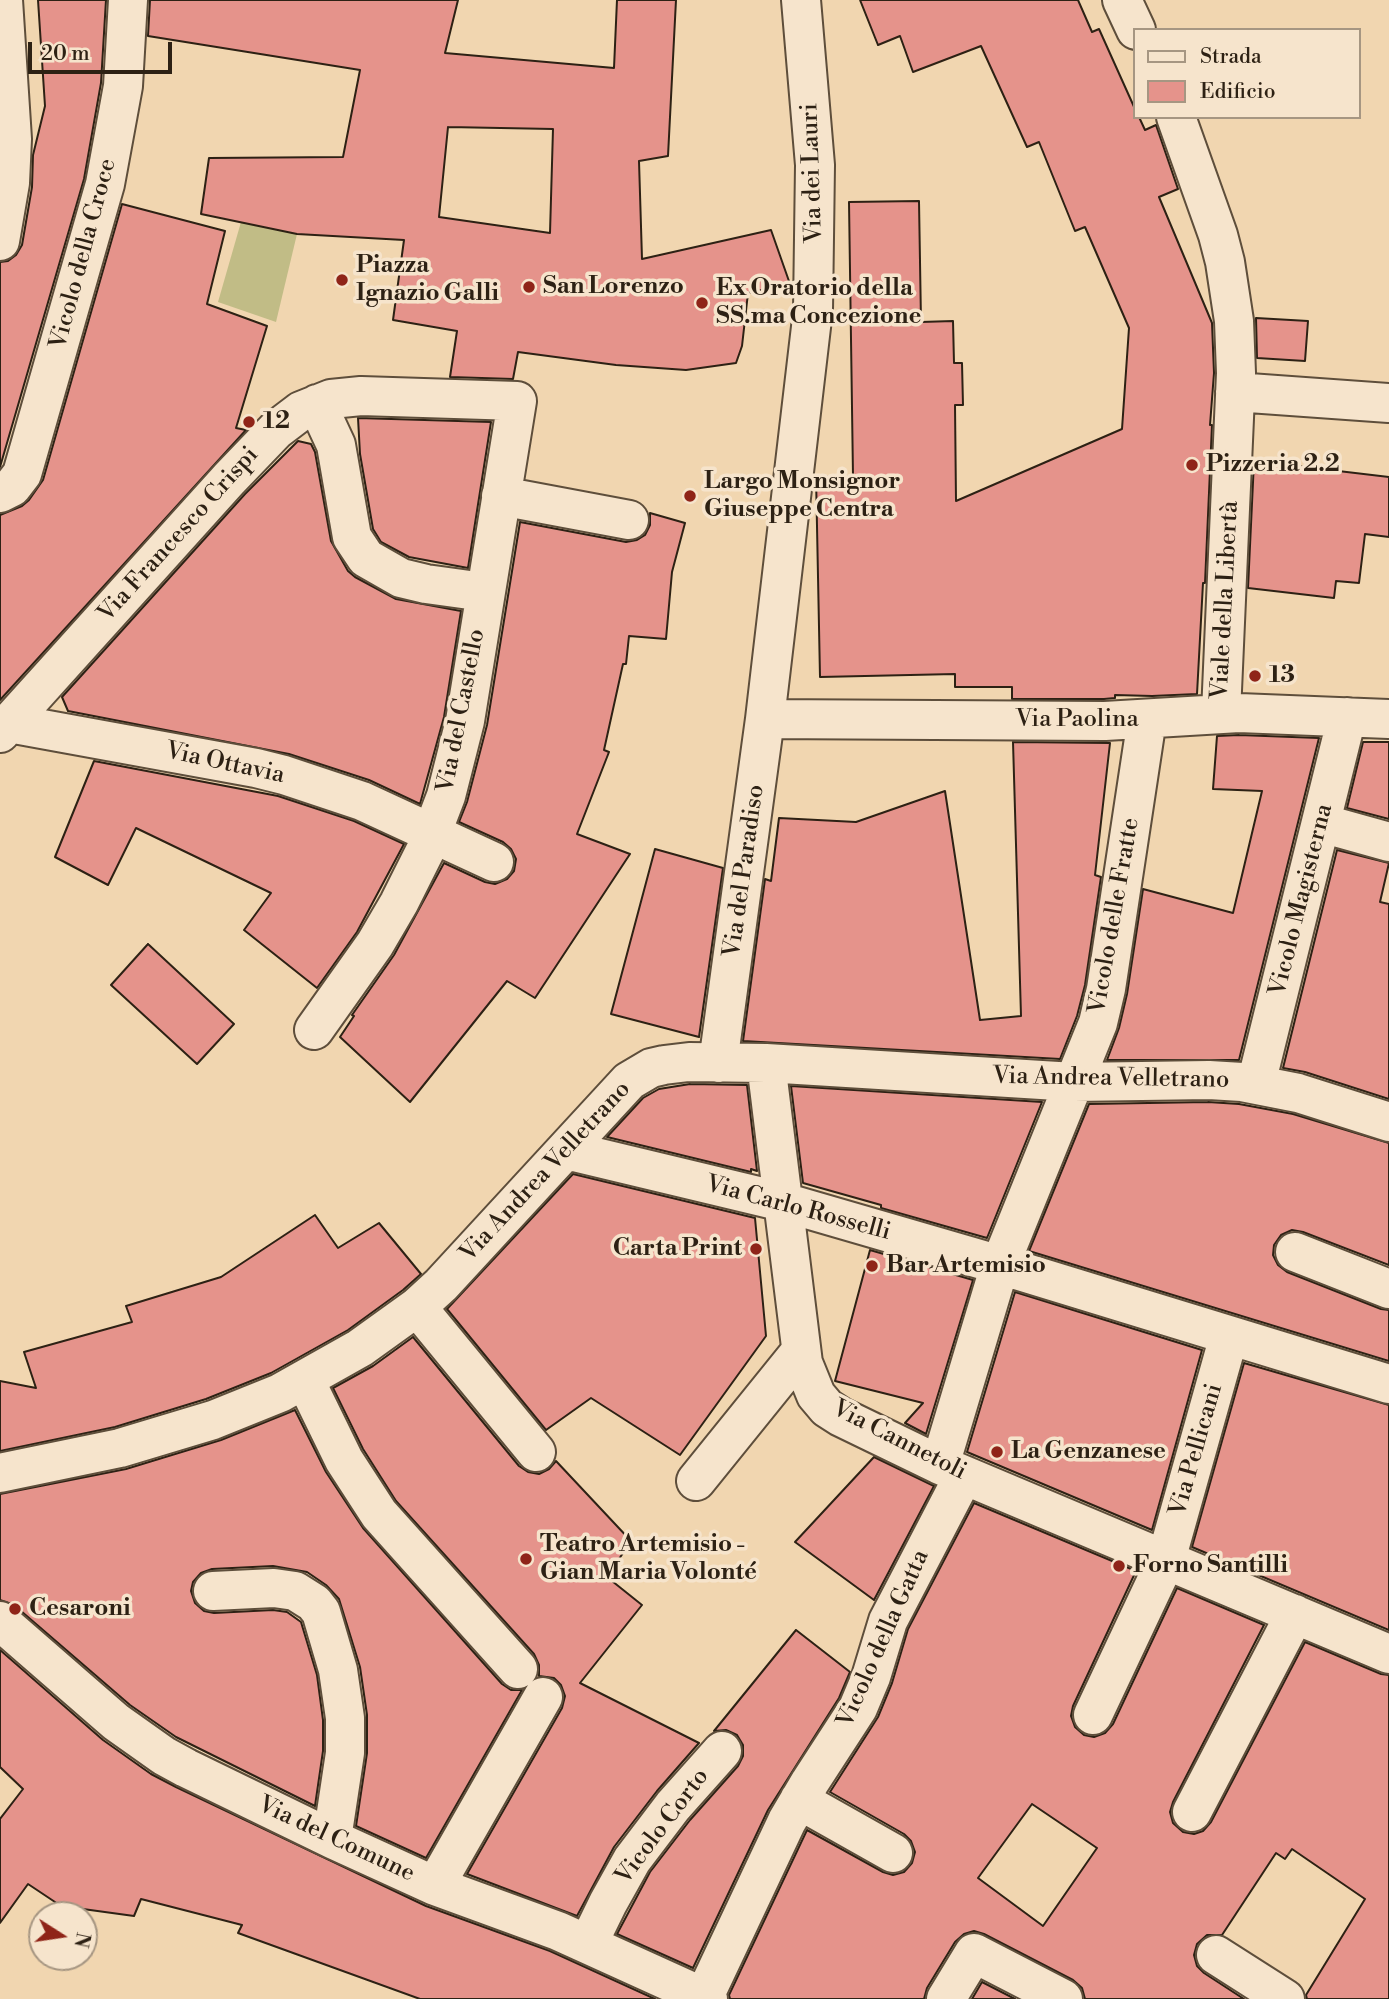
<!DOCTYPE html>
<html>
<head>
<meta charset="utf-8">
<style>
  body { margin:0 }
  #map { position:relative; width:1389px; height:1999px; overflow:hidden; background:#f1d6b0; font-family:"Libre Bodoni",serif }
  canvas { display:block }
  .legend { position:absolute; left:1133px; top:28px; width:228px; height:91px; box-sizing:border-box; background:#f6e4cc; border:2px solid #a69682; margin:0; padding:9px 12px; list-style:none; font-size:21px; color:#2d2114 }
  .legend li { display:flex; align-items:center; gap:14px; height:35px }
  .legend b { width:35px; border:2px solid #a69682 }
  .north { position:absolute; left:28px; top:1901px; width:70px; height:70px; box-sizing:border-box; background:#f6e4cc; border:2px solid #a69682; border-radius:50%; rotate:102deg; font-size:19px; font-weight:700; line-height:28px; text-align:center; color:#2d2114 }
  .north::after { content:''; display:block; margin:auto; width:24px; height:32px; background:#8f2418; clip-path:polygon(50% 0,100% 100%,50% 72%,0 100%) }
  .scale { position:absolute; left:28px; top:42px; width:144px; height:32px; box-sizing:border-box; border:4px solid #2d2114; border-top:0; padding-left:9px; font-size:21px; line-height:24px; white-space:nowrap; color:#2d2114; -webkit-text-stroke:5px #f6e4cc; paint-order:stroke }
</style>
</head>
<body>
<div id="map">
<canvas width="1389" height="1999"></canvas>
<ul class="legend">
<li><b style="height:9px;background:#f6e4cc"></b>Strada</li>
<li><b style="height:19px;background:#e5938b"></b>Edificio</li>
</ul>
<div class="north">N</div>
<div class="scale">20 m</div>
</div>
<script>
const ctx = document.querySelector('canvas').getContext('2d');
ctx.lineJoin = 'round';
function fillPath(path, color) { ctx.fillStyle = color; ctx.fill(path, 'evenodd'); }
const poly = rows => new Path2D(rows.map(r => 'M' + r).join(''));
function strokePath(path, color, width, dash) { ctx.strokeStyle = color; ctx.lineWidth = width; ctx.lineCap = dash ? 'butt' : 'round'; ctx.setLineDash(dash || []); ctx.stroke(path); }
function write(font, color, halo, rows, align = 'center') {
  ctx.font = font + ' "Libre Bodoni",serif'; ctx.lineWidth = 7; ctx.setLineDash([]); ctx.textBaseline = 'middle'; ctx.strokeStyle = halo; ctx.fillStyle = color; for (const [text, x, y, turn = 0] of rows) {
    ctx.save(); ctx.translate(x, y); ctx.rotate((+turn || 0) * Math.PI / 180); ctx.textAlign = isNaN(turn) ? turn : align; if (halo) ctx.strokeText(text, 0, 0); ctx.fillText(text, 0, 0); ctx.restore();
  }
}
const green = poly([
  [241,222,297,234,276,322,218,302]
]);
const building = poly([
  [38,0,106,0,101,83,84,179,0,467,0,262,8,261,16,255,22,245,32,187,33,155,45,106,38,0],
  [150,0,458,0,445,53,614,68,617,0,676,0,668,156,639,161,642,259,771,230,790,284,748,293,742,346,736,363,686,370,616,365,518,352,513,379,450,377,457,331,393,320,404,240,297,234,201,214,209,158,343,157,360,70,148,36,150,0],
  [448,127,553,129,550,233,439,217,448,127],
  [860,0,1078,0,1092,32,1099,29,1135,109,1135,117,1139,117,1145,130,1156,125,1178,189,1159,197,1212,323,1214,373,1210,425,1212,425,1205,583,1203,583,1197,694,1152,696,1115,695,1115,698,1104,699,1012,699,1012,687,955,687,955,674,820,677,816,476,853,476,849,202,919,201,921,322,953,321,954,363,962,363,963,405,955,405,956,501,1122,429,1129,328,1085,227,1075,231,1039,142,1027,147,981,46,913,72,900,36,878,45,860,0],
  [122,204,225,231,207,304,267,326,236,428,246,430,0,700,0,515,22,506,29,500,43,480,122,204],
  [1256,318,1308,321,1305,361,1257,358,1256,318],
  [358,418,491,422,468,568,409,557,381,542,373,529,360,454,358,418],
  [298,441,311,444,315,452,331,541,348,571,355,577,396,599,461,611,444,717,420,804,369,780,289,754,68,711,62,697,245,494,298,441],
  [1254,461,1389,477,1389,537,1365,534,1359,583,1336,581,1334,598,1248,588,1254,461],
  [650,513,685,523,672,572,666,639,629,636,626,664,623,664,604,750,609,752,577,834,630,854,535,998,507,981,410,1102,340,1037,354,1016,352,1015,394,955,444,863,485,882,495,884,507,879,514,871,516,859,511,849,503,842,459,822,467,802,487,725,520,522,626,542,637,540,645,535,650,525,650,513],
  [1239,735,1319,738,1239,1060,1107,1060,1119,1028,1127,994,1143,889,1233,913,1262,791,1213,789,1217,736,1239,735],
  [1013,742,1110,743,1095,875,1101,877,1085,985,1077,1016,1060,1059,743,1041,765,879,771,881,779,818,856,822,945,791,980,1020,1021,1016,1013,742],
  [1363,742,1389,742,1389,819,1347,808,1363,742],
  [94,761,278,796,354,821,404,844,357,932,317,988,244,930,271,893,136,828,108,885,55,857,94,761],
  [655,849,723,868,699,1037,611,1014,655,849],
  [1337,850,1389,863,1380,902,1389,904,1389,1099,1305,1072,1283,1068,1337,850],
  [148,944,234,1024,197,1064,111,985,148,944],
  [690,1084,747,1085,757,1171,751,1169,751,1172,607,1137,643,1098,659,1089,690,1084],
  [791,1086,1042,1102,987,1238,881,1208,881,1205,803,1183,791,1086],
  [1208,1102,1239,1104,1293,1114,1389,1143,1389,1265,1303,1232,1292,1230,1281,1235,1274,1245,1273,1255,1278,1265,1287,1272,1381,1309,1389,1310,1389,1361,1029,1251,1089,1104,1208,1102],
  [573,1174,755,1218,766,1336,680,1455,591,1398,546,1430,447,1309,573,1174],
  [315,1215,338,1248,379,1223,421,1274,403,1290,348,1330,271,1373,206,1399,115,1427,0,1451,0,1381,36,1388,24,1352,132,1322,126,1306,221,1277,315,1215],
  [870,1250,973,1280,926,1434,905,1423,923,1403,835,1381,870,1250],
  [1015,1292,1202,1350,1152,1530,967,1452,1015,1292],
  [413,1337,519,1466,528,1472,539,1474,549,1469,556,1461,631,1541,607,1577,642,1605,580,1683,699,1743,657,1791,614,1847,577,1916,467,1874,562,1708,565,1696,561,1685,554,1678,539,1676,539,1665,534,1654,396,1501,363,1449,333,1388,373,1366,413,1337],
  [1244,1363,1389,1405,1389,1630,1192,1547,1244,1363],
  [295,1410,326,1472,363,1528,502,1684,511,1690,522,1690,426,1858,356,1826,367,1753,367,1715,360,1667,339,1599,326,1585,307,1572,273,1566,212,1569,201,1573,193,1582,191,1591,195,1603,204,1611,214,1613,273,1610,287,1612,301,1622,317,1675,323,1720,323,1751,315,1806,176,1737,130,1705,14,1605,0,1600,0,1494,126,1469,221,1440,295,1410],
  [874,1457,934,1486,874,1600,795,1542,874,1457],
  [974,1503,1136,1571,1073,1706,1071,1716,1075,1727,1084,1735,1094,1737,1105,1733,1113,1724,1177,1588,1264,1625,1173,1802,1170,1812,1173,1823,1183,1832,1194,1834,1203,1831,1211,1822,1305,1642,1381,1674,1389,1675,1389,1999,1307,1999,1306,1995,1365,1899,1292,1849,1285,1859,1276,1853,1222,1935,1207,1935,1197,1944,1194,1955,1197,1966,1204,1973,1244,1999,1085,1999,1082,1988,1073,1980,984,1934,974,1931,964,1934,955,1942,927,1988,924,1999,730,1999,729,1995,807,1830,883,1872,893,1875,904,1872,912,1863,915,1852,911,1841,904,1834,830,1792,878,1717,892,1683,908,1629,974,1503],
  [1032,1804,1097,1848,1043,1926,978,1878,1032,1804],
  [796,1630,850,1672,839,1698,768,1810,693,1968,617,1934,650,1872,690,1820,738,1766,743,1756,743,1745,737,1735,726,1730,714,1731,796,1630],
  [0,1650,103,1740,151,1774,176,1787,426,1906,550,1951,655,1999,420,1999,238,1933,242,1925,141,1899,134,1916,61,1906,28,1884,0,1923,0,1819,23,1789,0,1767,0,1650],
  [982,1982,1015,1999,972,1999,982,1982]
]);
const minor = poly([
  [1122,0,1136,30],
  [1176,117,1218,235,1225,262,1234,321,1236,373,1221,713],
  [0,241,10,183,12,139,3,0],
  [1235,392,1389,403],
  [317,404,336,445,352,537,366,558,401,578,426,584,484,592],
  [0,493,12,487,22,474,105,184,123,86,128,0],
  [501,496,629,520],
  [765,719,1105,721,1239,713,1389,719],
  [9,723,256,768,284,775,362,801,494,862],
  [0,733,229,479,276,430,301,411,331,399,361,396,517,401,465,721,446,796,425,851,399,903,375,944,314,1030],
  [1321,823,1389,842],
  [718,1063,765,719,813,310,815,165,801,0],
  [766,1063,803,1363,816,1395,827,1408,841,1417,940,1465,1389,1654],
  [1256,1084,1347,717],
  [566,1150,783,1202,1000,1265,1389,1384],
  [1295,1252,1389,1289],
  [417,1307,536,1452],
  [305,1380,344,1460,379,1514,518,1669],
  [940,1465,1000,1265,1098,1023,1106,989,1147,719],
  [0,1473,120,1448,213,1420,280,1393,360,1348,417,1307,441,1285,629,1081,651,1068,664,1065,689,1062,766,1063,1074,1082,1209,1080,1242,1082,1298,1093,1389,1122],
  [696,1481,801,1351],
  [213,1591,274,1588,295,1591,314,1603,321,1612,338,1670,345,1718,345,1753,332,1839],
  [0,1621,116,1722,164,1756,186,1768,332,1839,435,1886,558,1931,708,1999],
  [1093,1715,1166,1560,1229,1336],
  [799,1800,893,1853],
  [1192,1812,1295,1614],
  [435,1886,543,1697],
  [588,1944,608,1903,632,1860,673,1806,722,1751],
  [1216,1955,1285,1999],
  [704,1997,787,1821,810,1782,858,1708,871,1677,888,1621,964,1475],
  [946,1999,974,1953,1063,1999]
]);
const markers = [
  [342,280,7,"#8f2418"],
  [529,287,7,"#8f2418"],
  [702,303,7,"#8f2418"],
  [249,422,7,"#8f2418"],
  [1192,465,7,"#8f2418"],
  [690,496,7,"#8f2418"],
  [1255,676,7,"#8f2418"],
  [756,1249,7,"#8f2418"],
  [872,1266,7,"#8f2418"],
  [997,1452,7,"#8f2418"],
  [526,1559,7,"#8f2418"],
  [1119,1566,7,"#8f2418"],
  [15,1609,7,"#8f2418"]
];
const streetNames = [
  ["Via dei Lauri",813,173,-92],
  ["Vicolo della Croce",84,254,-75],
  ["Via Francesco Crispi",179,535,-48],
  ["Viale della Libertà",1226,600,-87],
  ["Via del Castello",462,711,-79],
  ["Via Paolina",1077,720],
  ["Via Ottavia",225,764,12],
  ["Via del Paradiso",745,871,-82],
  ["Vicolo Magisterna",1302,900,-76],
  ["Vicolo delle Fratte",1115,916,-80],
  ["Via Andrea Velletrano",1111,1079,1],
  ["Via Andrea Velletrano",546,1172,-47],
  ["Via Carlo Rosselli",798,1209,15],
  ["Via Cannetoli",899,1441,27],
  ["Via Pellicani",1197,1450,-74],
  ["Vicolo della Gatta",884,1639,-66],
  ["Vicolo Corto",663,1827,-53],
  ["Via del Comune",336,1840,25]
];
const poiNames = [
  ["Piazza",356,266],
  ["Ignazio Galli",356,294],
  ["San Lorenzo",543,287],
  ["Ex Oratorio della",716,289],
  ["SS.ma Concezione",716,317],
  ["12",263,422],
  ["Pizzeria 2.2",1206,465],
  ["Largo Monsignor",704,482],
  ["Giuseppe Centra",704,510],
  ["13",1269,676],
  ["Carta Print",742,1249,"right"],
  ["Bar Artemisio",886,1266],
  ["La Genzanese",1011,1452],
  ["Teatro Artemisio -",540,1545],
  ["Gian Maria Volonté",540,1573],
  ["Forno Santilli",1133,1566],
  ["Cesaroni",29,1609]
];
fillPath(green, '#c1bc86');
fillPath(building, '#e5938b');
strokePath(building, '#2d2114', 2);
strokePath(minor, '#5e4e3b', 42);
strokePath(minor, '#f6e4cc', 38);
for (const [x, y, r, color] of markers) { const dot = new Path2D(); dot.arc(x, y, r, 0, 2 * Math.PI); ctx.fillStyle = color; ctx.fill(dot); strokePath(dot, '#f6e4cc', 2.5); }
write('24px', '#2d2114', '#f6e4cc', streetNames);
write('bold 24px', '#2d2114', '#f6e4cc', poiNames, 'left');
</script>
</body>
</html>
